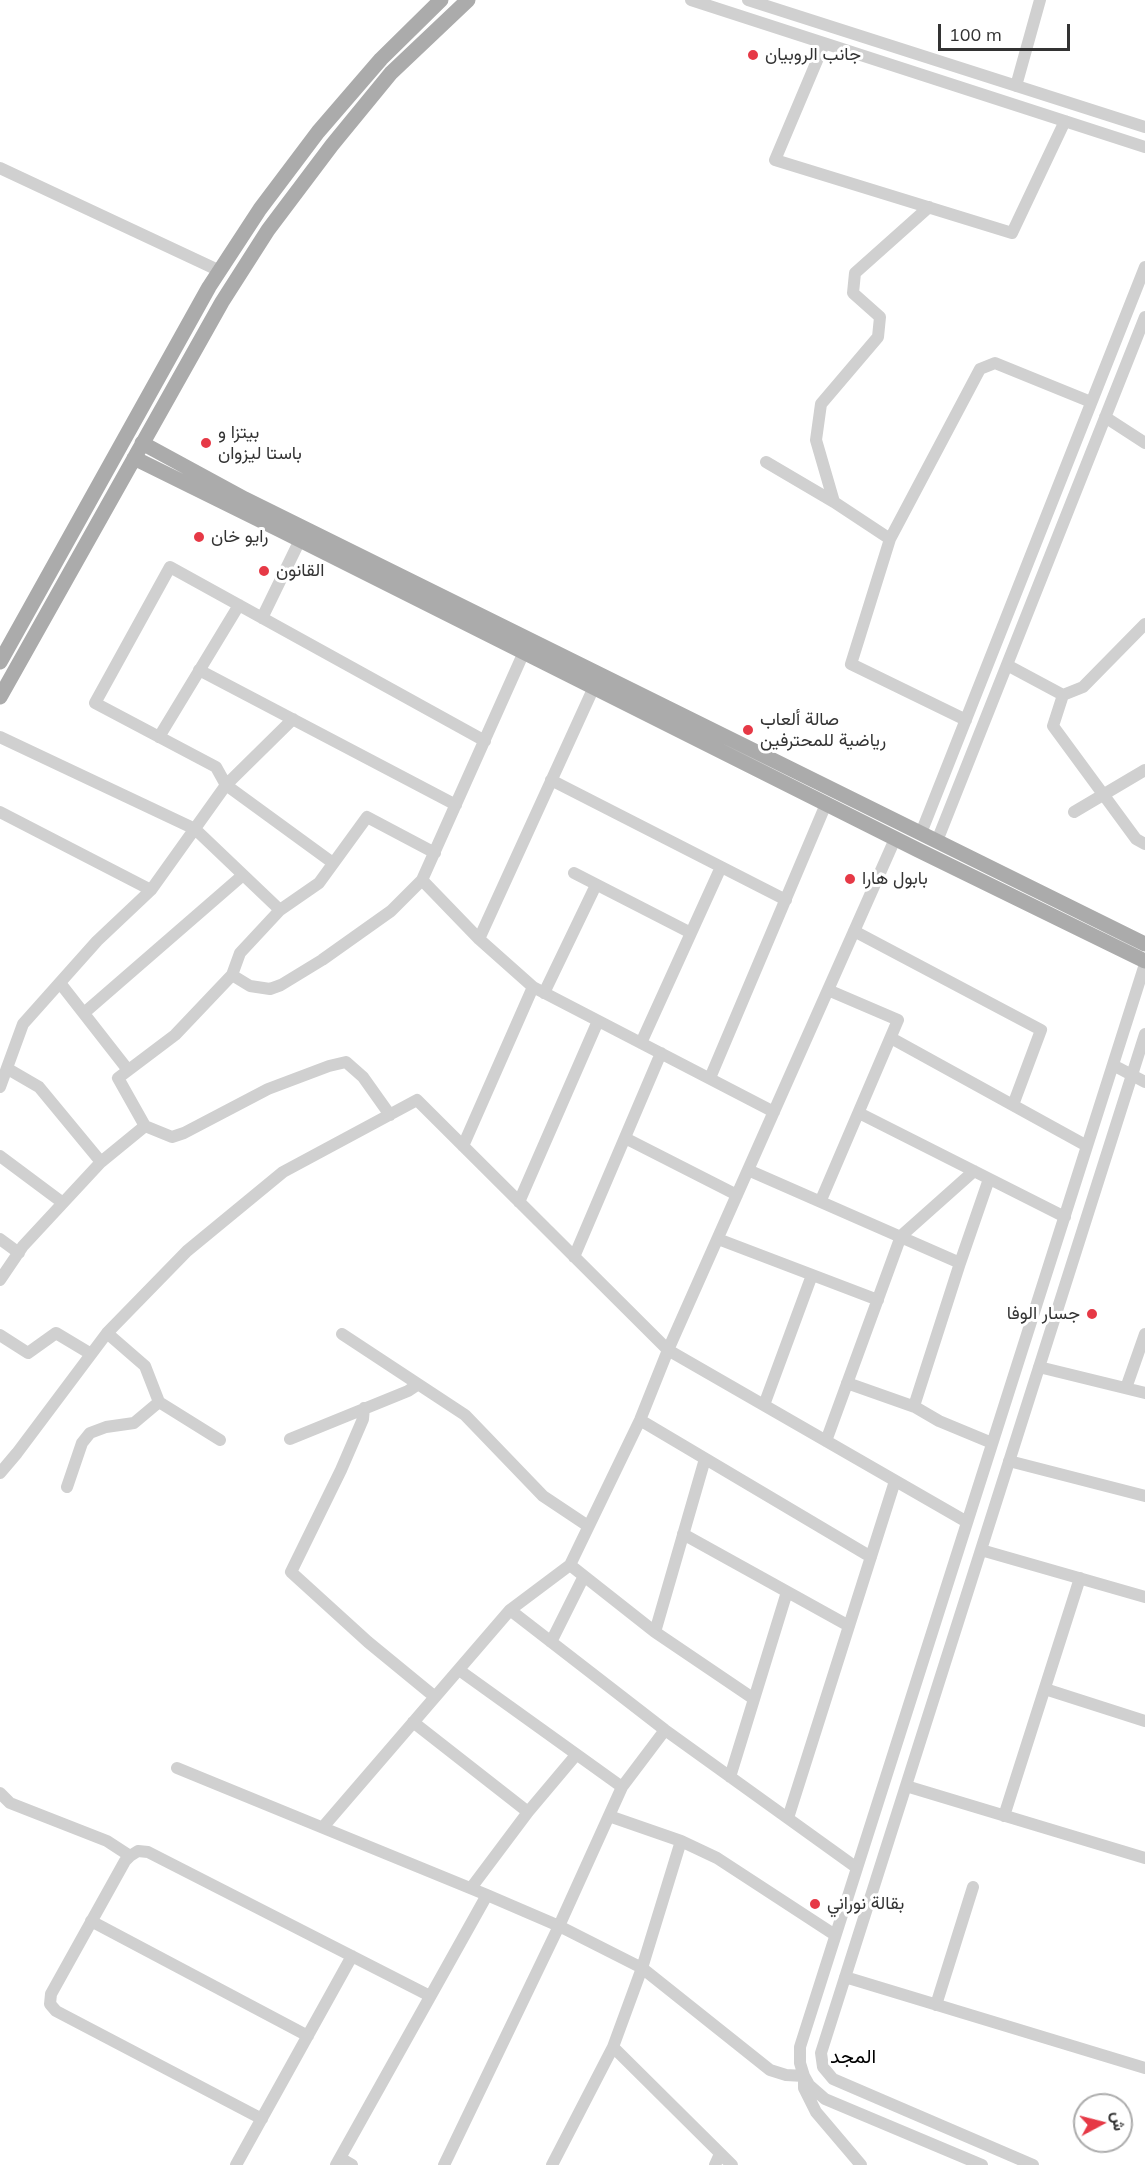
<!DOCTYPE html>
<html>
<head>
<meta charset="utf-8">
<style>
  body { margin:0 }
  #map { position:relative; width:1145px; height:2165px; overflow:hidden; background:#fff; font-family:Mulish,Vazirmatn,sans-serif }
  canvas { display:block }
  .north { position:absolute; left:1073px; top:2093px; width:60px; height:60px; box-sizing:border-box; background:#fff; border:2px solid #adadad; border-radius:50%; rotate:83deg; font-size:16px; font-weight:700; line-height:24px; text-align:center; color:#333 }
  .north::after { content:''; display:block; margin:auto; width:21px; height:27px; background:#e63946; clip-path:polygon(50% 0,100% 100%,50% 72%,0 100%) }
  .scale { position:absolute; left:938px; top:24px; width:132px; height:27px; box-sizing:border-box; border:3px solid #333; border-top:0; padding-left:8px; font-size:18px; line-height:21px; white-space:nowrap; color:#333; -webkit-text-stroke:4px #fff; paint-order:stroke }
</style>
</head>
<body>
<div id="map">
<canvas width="1145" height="2165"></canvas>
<div class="north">ش</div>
<div class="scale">100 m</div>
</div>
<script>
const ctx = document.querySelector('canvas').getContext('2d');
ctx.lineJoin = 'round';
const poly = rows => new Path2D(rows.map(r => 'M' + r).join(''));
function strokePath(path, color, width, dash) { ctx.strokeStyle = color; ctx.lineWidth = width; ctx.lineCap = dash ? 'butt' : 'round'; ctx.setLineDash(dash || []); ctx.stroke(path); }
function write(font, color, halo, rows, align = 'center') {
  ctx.font = font + ' Mulish,Vazirmatn,sans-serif'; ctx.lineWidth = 6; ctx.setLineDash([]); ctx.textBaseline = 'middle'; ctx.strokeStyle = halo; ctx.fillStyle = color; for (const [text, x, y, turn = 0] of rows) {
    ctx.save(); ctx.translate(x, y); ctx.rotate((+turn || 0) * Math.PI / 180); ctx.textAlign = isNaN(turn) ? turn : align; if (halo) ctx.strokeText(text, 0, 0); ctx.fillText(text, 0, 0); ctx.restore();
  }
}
const minor = poly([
  [691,0,1145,147],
  [748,0,1145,127],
  [824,44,775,160,1012,233,1065,121],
  [1016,86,1040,0],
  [0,168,220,271],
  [929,207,855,273,853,293,880,317,878,337,821,404,816,440,834,502,890,539,851,664,966,720],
  [1105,417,1145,443],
  [766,462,834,502],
  [890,539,980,369,995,363,1091,402],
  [262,618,300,540],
  [524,652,422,880,479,939,533,987,774,1112],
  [1007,665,1063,695,1053,726,1136,839,1145,844],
  [199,670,456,805],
  [1063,695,1083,687,1145,624],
  [293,719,226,785,216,767,95,703,170,567,485,741],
  [0,737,195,829,280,910],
  [159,737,239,605],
  [551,780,786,900],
  [0,812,151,890],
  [1074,812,1145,770],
  [921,833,1145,267],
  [937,841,1145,317],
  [574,873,691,933],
  [854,931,1041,1030,1013,1105],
  [479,939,594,687],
  [232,975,250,986,270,989,281,985,322,960,391,911,422,880],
  [60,983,128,1070],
  [544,993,596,885],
  [84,1013,243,875],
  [891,1038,1087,1146],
  [641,1043,721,867],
  [1113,1065,1145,1082],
  [8,1069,39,1087,101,1162],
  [710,1078,826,804],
  [0,1087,23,1024,97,941,151,890,226,785,333,863],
  [859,1113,1065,1217],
  [145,1126,172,1137,184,1133,268,1089,329,1066,346,1062,363,1077,390,1115],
  [625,1138,737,1195],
  [463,1146,533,987],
  [0,1156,63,1203],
  [748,1170,960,1263,915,1403],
  [821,1200,898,1020,828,990],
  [519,1202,598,1021],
  [0,1239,19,1253],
  [718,1239,878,1300],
  [574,1257,661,1053],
  [960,1263,989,1179],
  [0,1280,23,1246,101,1162,145,1126,118,1078,175,1035,232,975,240,953,280,910,319,883,367,817,435,853],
  [107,1333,145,1366,159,1402,220,1440],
  [342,1334,465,1415,543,1496,588,1526],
  [0,1335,28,1353,56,1333,91,1354],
  [1039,1367,1145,1393],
  [847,1383,915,1407,939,1421,992,1443],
  [1126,1388,1145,1334],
  [764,1405,812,1275],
  [364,1408,363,1419,341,1470,291,1572,368,1642,435,1697],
  [640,1420,871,1557],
  [290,1439,408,1391,417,1385],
  [826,1441,901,1236,974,1171],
  [705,1459,655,1632,754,1699],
  [1009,1461,1145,1496],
  [0,1473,17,1453,107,1333,187,1251,283,1172,417,1100,668,1350,967,1522],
  [67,1487,82,1443,90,1433,106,1427,134,1423,159,1402],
  [683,1534,849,1626],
  [981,1550,1145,1597],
  [570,1565,655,1632],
  [551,1642,584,1576],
  [459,1670,622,1787],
  [1045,1689,1145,1721],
  [413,1722,528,1812],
  [177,1768,487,1895,559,1926,642,1968,770,2070,786,2075,804,2076,804,2088,816,2112,861,2165],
  [730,1777,787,1592],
  [906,1786,1145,1858],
  [0,1793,10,1803,107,1841,130,1856],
  [609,1816,681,1841,717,1858,835,1935],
  [1004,1816,1080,1578],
  [788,1818,895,1481],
  [323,1827,510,1610],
  [857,1868,665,1730,510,1610,570,1565,640,1420,668,1350,895,839],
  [471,1888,528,1812,576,1755],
  [91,1921,308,2036],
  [845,1977,1145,2068],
  [936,2005,973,1887],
  [613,2047,732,2165],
  [262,2119,56,2011,50,2004,51,1994,125,1861,130,1856,138,1851,148,1852,430,1996],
  [340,2158,352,2165],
  [236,2165,352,1956],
  [336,2165,487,1895],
  [444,2165,559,1926,622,1787,665,1730],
  [552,2165,613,2047,642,1968,681,1841],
  [715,2165,720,2154],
  [982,2165,825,2099,809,2085,804,2076,800,2063,800,2047,1145,964],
  [1033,2165,833,2079,823,2067,821,2053,1145,1034]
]);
const major = poly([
  [142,443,245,499,1145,944],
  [134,458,282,531,918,850,1145,961],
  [0,662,209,287,260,209,318,132,381,59,441,0],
  [0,697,222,302,268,230,332,145,391,73,468,0]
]);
const markers = [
  [753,55,6,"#e63946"],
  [206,443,6,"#e63946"],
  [199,537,6,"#e63946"],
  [264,571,6,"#e63946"],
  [748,730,6,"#e63946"],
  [850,879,6,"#e63946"],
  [1092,1314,6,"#e63946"],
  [815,1904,6,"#e63946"]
];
const poiNames = [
  ["جانب الروبيان",765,55],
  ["بيتزا و",218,433],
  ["باستا ليزوان",218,454],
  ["رايو خان",211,537],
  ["القانون",276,571],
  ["صالة ألعاب",760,720],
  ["رياضية للمحترفين",760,741],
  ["بابول هارا",862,879],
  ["جسار الوفا",1080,1314,"right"],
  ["بقالة نوراني",827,1904]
];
const neighbourhoodNames = [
  ["المجد",853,2057]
];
strokePath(minor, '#d0d0d0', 12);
strokePath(major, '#ababab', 15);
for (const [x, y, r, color] of markers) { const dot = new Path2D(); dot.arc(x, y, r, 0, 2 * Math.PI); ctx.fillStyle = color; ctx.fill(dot); strokePath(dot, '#fff', 2); }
write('18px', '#333', '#fff', poiNames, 'left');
write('20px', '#000', '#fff', neighbourhoodNames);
</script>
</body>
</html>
